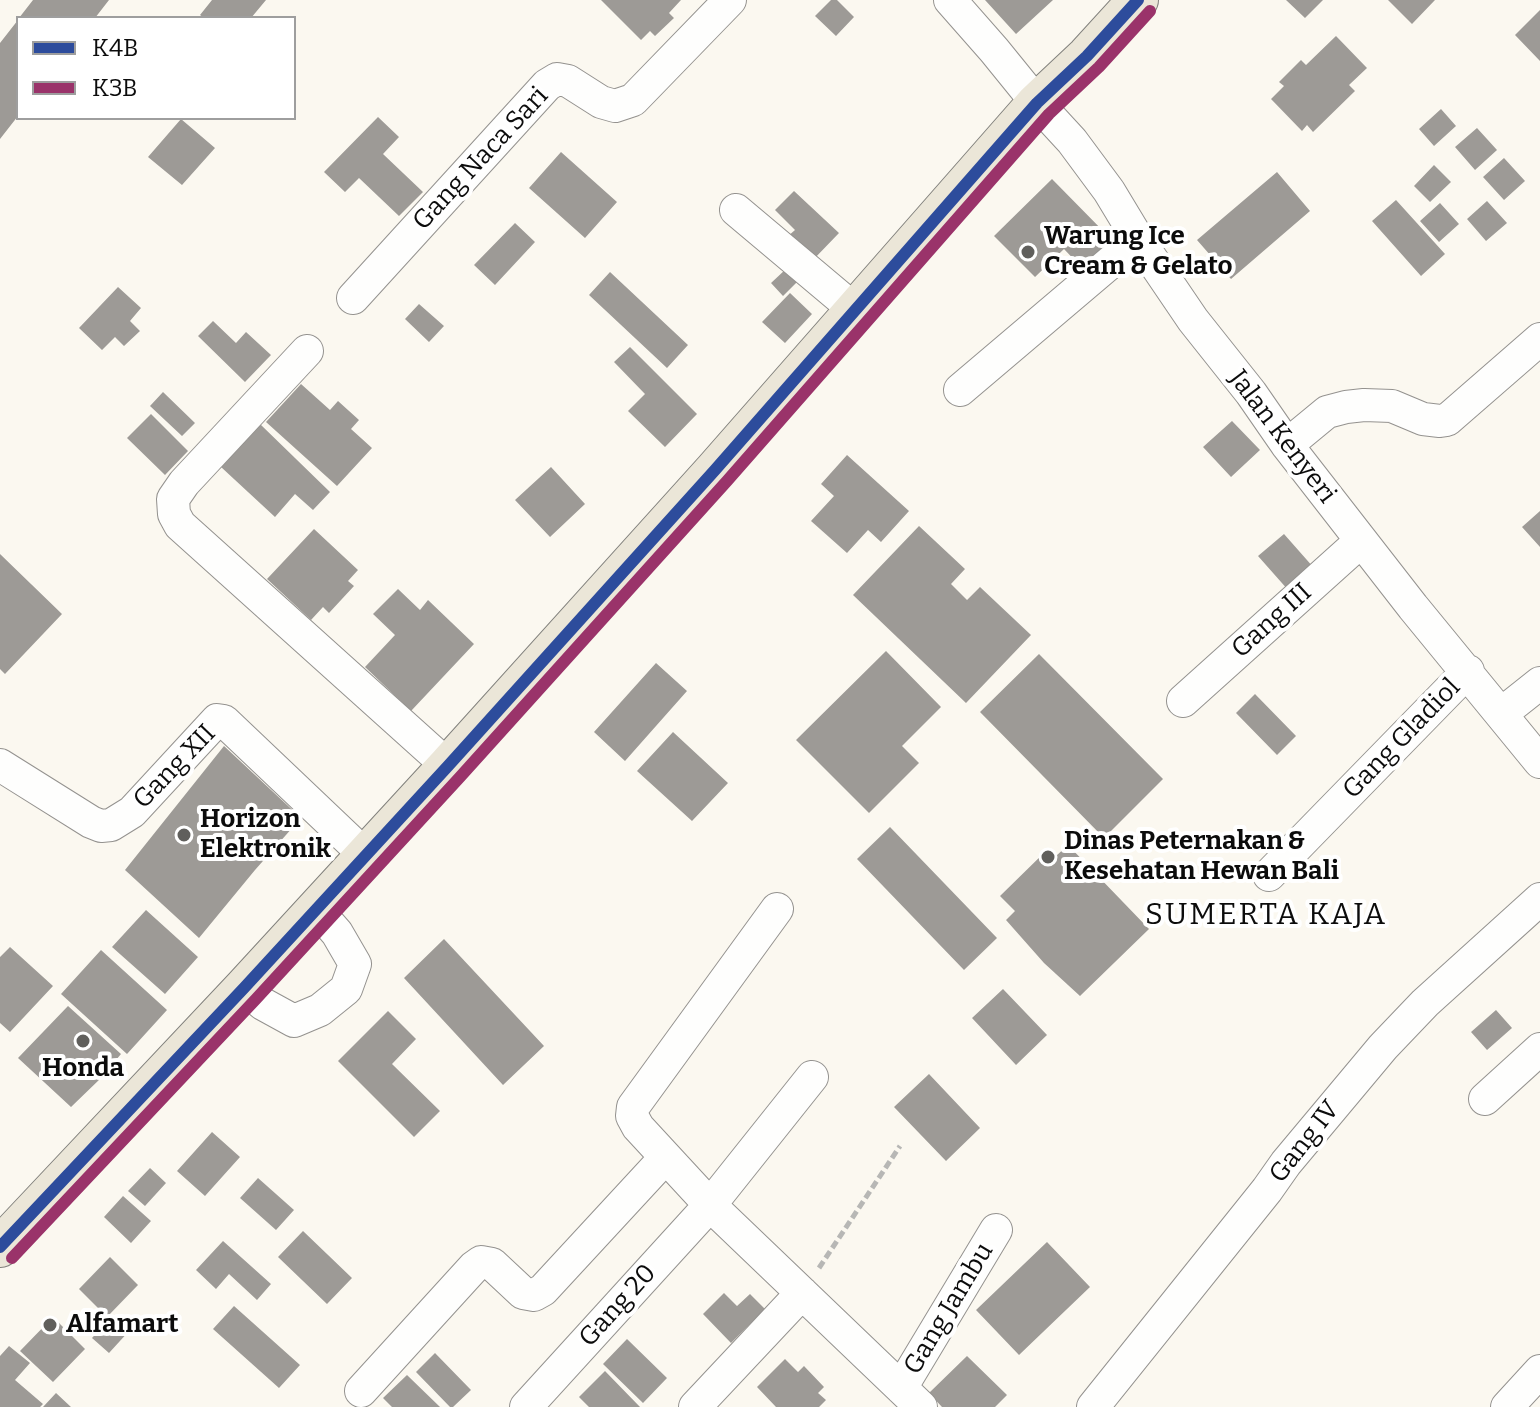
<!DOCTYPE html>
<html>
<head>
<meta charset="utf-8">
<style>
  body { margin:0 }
  #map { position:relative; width:1540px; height:1407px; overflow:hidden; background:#fbf8f0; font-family:Bitter,serif }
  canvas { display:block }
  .legend { position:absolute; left:16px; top:16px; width:280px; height:104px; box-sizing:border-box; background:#fff; border:2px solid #9e9e9e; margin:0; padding:10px 14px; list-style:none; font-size:24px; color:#0c0c0c }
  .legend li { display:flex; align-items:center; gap:16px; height:40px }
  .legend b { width:40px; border:2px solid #9e9e9e }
</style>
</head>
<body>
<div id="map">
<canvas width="1540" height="1407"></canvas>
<ul class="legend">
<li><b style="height:10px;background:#2d4c9c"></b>K4B</li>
<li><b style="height:10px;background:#9a336a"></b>K3B</li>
</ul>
</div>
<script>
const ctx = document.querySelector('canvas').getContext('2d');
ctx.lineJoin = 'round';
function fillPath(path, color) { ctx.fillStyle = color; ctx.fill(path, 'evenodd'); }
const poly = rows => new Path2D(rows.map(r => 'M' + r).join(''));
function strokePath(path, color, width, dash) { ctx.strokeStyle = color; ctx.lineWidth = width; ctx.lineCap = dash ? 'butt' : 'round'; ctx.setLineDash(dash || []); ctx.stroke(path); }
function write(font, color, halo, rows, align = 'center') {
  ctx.font = font + ' Bitter,serif'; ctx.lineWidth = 8; ctx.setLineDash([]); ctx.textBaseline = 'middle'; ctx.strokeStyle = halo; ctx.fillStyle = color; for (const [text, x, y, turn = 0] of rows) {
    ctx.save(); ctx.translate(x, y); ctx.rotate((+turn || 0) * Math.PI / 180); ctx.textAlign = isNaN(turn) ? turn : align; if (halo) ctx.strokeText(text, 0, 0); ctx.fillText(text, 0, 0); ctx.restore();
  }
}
const building = poly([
  [33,0,109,0,95,18,19,18],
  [212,0,266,0,251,18,204,18,200,15],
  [601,0,681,0,669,13,674,18,655,36,650,31,641,40],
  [831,0,837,0,854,17,836,36,815,16],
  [985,0,1053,0,1016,34],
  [1286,0,1323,0,1305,18],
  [1388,0,1435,0,1412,24],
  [1540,10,1540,61,1515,35],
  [18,20,18,116,0,139,0,43],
  [1336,36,1367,68,1349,85,1355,91,1313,132,1307,125,1302,131,1271,99,1284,86,1279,82,1301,60,1306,65],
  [1441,109,1456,126,1434,146,1419,129],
  [378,117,399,137,383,154,423,192,399,216,359,178,345,192,324,172],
  [181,119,215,148,182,185,148,157],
  [1477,128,1497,150,1475,170,1455,147],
  [561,152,617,202,585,238,529,188],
  [1504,158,1525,181,1504,200,1483,177],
  [1434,165,1451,182,1430,202,1414,186],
  [1277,172,1310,211,1231,279,1197,240],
  [1052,179,1111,239,1082,268,1064,249,1035,277,994,236],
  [794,191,839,233,812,261,787,237,795,230,775,210],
  [1396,200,1445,254,1421,276,1372,221],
  [1487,201,1507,223,1486,241,1467,219],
  [1440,203,1459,224,1439,242,1420,221],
  [515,223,535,242,495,285,474,265],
  [786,269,798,281,783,296,771,283],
  [610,272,688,345,667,368,589,295],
  [118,287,141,308,130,321,140,331,124,346,115,337,102,350,79,328],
  [790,293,812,314,785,343,762,322],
  [419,304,444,326,429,342,405,319],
  [213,321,236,343,246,332,271,355,245,382,198,336],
  [630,347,697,414,665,447,628,411,645,394,614,362],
  [301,384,330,410,338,401,359,420,351,429,372,448,337,486,266,422],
  [163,392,195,423,182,436,150,406],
  [151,414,188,451,165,475,127,438],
  [1232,421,1260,450,1231,477,1203,447],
  [260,424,330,492,313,510,295,494,275,517,221,467],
  [847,455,909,511,881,542,868,530,847,553,811,521,834,496,821,484],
  [551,467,585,504,550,537,515,500],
  [1540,511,1540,547,1522,527],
  [919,526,965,569,951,584,967,600,980,587,1031,635,966,703,853,595],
  [314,529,358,570,348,581,354,586,329,613,323,607,311,620,267,579],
  [1284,534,1314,568,1289,591,1258,556],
  [0,554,62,614,5,674,0,669],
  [398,589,420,610,428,600,474,644,411,711,365,667,395,635,373,614],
  [886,651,941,707,902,746,919,763,869,813,796,740],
  [1039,654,1163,779,1104,838,980,712],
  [656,663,687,691,625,761,594,732],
  [1255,694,1296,736,1277,755,1236,713],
  [673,732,728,783,692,821,637,771],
  [224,746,301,818,255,870,199,938,125,870],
  [890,827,997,938,964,970,857,859],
  [1068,845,1149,929,1080,996,1044,963,1006,920,1015,911,1000,896,1049,848,1056,856],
  [146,910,198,957,165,994,112,947],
  [444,939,544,1046,503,1085,404,978],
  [10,947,53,986,10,1032,0,1023,0,957],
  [101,950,167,1010,127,1054,61,994],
  [1003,989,1047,1035,1016,1065,972,1018],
  [68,1006,121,1054,100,1079,71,1107,18,1058],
  [1496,1010,1512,1028,1487,1050,1471,1032],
  [388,1011,416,1039,392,1064,440,1111,414,1137,338,1061],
  [929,1074,980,1128,946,1161,894,1107],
  [212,1132,240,1157,205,1196,177,1171],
  [150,1168,166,1183,145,1206,128,1191],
  [258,1178,294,1210,276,1230,240,1198],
  [123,1196,151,1221,131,1243,104,1217],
  [303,1231,352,1278,327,1304,278,1257],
  [223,1241,271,1284,257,1300,229,1274,216,1289,196,1270],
  [1047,1242,1090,1287,1019,1355,976,1310],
  [110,1257,138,1285,107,1317,79,1289],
  [724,1293,737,1306,750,1294,765,1309,731,1343,703,1314],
  [234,1306,300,1365,279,1388,213,1329],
  [113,1315,130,1330,109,1353,92,1338],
  [53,1317,85,1349,53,1382,20,1351],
  [627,1339,667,1378,643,1403,603,1364],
  [9,1346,30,1363,15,1380,43,1404,40,1407,0,1407,0,1356],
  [435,1353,471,1390,453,1407,450,1407,416,1372],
  [967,1356,1007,1395,995,1407,942,1407,929,1393],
  [785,1359,798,1372,804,1366,824,1387,818,1393,826,1400,819,1407,776,1407,757,1387],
  [605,1371,640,1407,589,1407,579,1397],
  [407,1375,440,1407,392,1407,383,1398],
  [56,1393,71,1407,43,1407]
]);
const path = poly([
  [819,1268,900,1146]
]);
const minor = poly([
  [950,0,994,50,1037,103,1072,141,1109,191,1138,239,1193,320,1251,393,1287,445,1413,607,1540,762],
  [736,210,855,310],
  [353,298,547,85,557,79,568,81,601,102,615,106,633,100,730,0],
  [307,351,184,483,173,499,174,514,180,525,448,766],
  [960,390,1138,239],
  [1287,445,1327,412,1346,407,1364,405,1392,406,1423,419,1440,421,1447,420,1540,339],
  [1183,701,1361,541],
  [1501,714,1540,683],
  [0,765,91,822,101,826,111,825,132,812,217,720,224,721,365,855],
  [1269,875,1468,671],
  [777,909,633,1107,632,1116,638,1127,710,1205,921,1407],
  [244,988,263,1004,294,1021,320,1010,346,989,355,964,337,933,316,909],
  [1485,1099,1540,1049],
  [901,1388,996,1230],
  [361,1391,474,1267,481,1262,492,1264,523,1293,534,1295,543,1290,665,1158],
  [526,1407,710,1205,812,1077],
  [695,1407,802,1293],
  [1093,1407,1267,1190,1286,1163,1383,1047,1425,1003,1540,899],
  [1507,1407,1540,1371]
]);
const major = poly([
  [0,1247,244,988,448,766,715,470,1037,103,1087,56,1138,0]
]);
const bus1 = poly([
  [0,1247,244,988,448,766,715,470,1037,103,1087,56,1138,0]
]);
const bus2 = poly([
  [12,1258,256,999,460,777,727,481,1049,114,1099,67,1150,11]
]);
const markers = [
  [1028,252,8,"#605f5c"],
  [184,835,8,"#605f5c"],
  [1048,857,8,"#605f5c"],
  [83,1041,8,"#605f5c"],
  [50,1325,8,"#605f5c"]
];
const streetNames = [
  ["Gang Naca Sari",481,159,-47],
  ["Jalan Kenyeri",1282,437,53],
  ["Gang III",1272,621,-42],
  ["Gang Gladiol",1402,739,-46],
  ["Gang XII",175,767,-46],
  ["Gang IV",1305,1142,-52],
  ["Gang 20",618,1306,-48],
  ["Gang Jambu",949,1309,-59]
];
const poiNames = [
  ["Warung Ice",1044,237],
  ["Cream & Gelato",1044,267],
  ["Horizon",200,820],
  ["Elektronik",200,850],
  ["Dinas Peternakan &",1064,842],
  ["Kesehatan Hewan Bali",1064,872],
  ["Honda",83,1069,"center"],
  ["Alfamart",66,1325]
];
const quarterNames = [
  ["SUMERTA KAJA",1266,916]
];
fillPath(building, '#9d9a96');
strokePath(minor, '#94928f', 34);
strokePath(major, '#81807c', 42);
strokePath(path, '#b7b7b5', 5, [8, 4]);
strokePath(minor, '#fefefd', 32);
strokePath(major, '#ebe6d8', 40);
strokePath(bus1, '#2d4c9c', 12);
strokePath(bus2, '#9a336a', 12);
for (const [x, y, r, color] of markers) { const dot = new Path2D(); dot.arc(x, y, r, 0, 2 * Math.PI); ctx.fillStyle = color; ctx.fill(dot); strokePath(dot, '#fff', 3); }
write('26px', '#0c0c0c', '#fff', streetNames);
write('bold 26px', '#0c0c0c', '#fff', poiNames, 'left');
ctx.letterSpacing = '2px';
write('30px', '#0c0c0c', '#fff', quarterNames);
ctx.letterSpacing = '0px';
</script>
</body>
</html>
